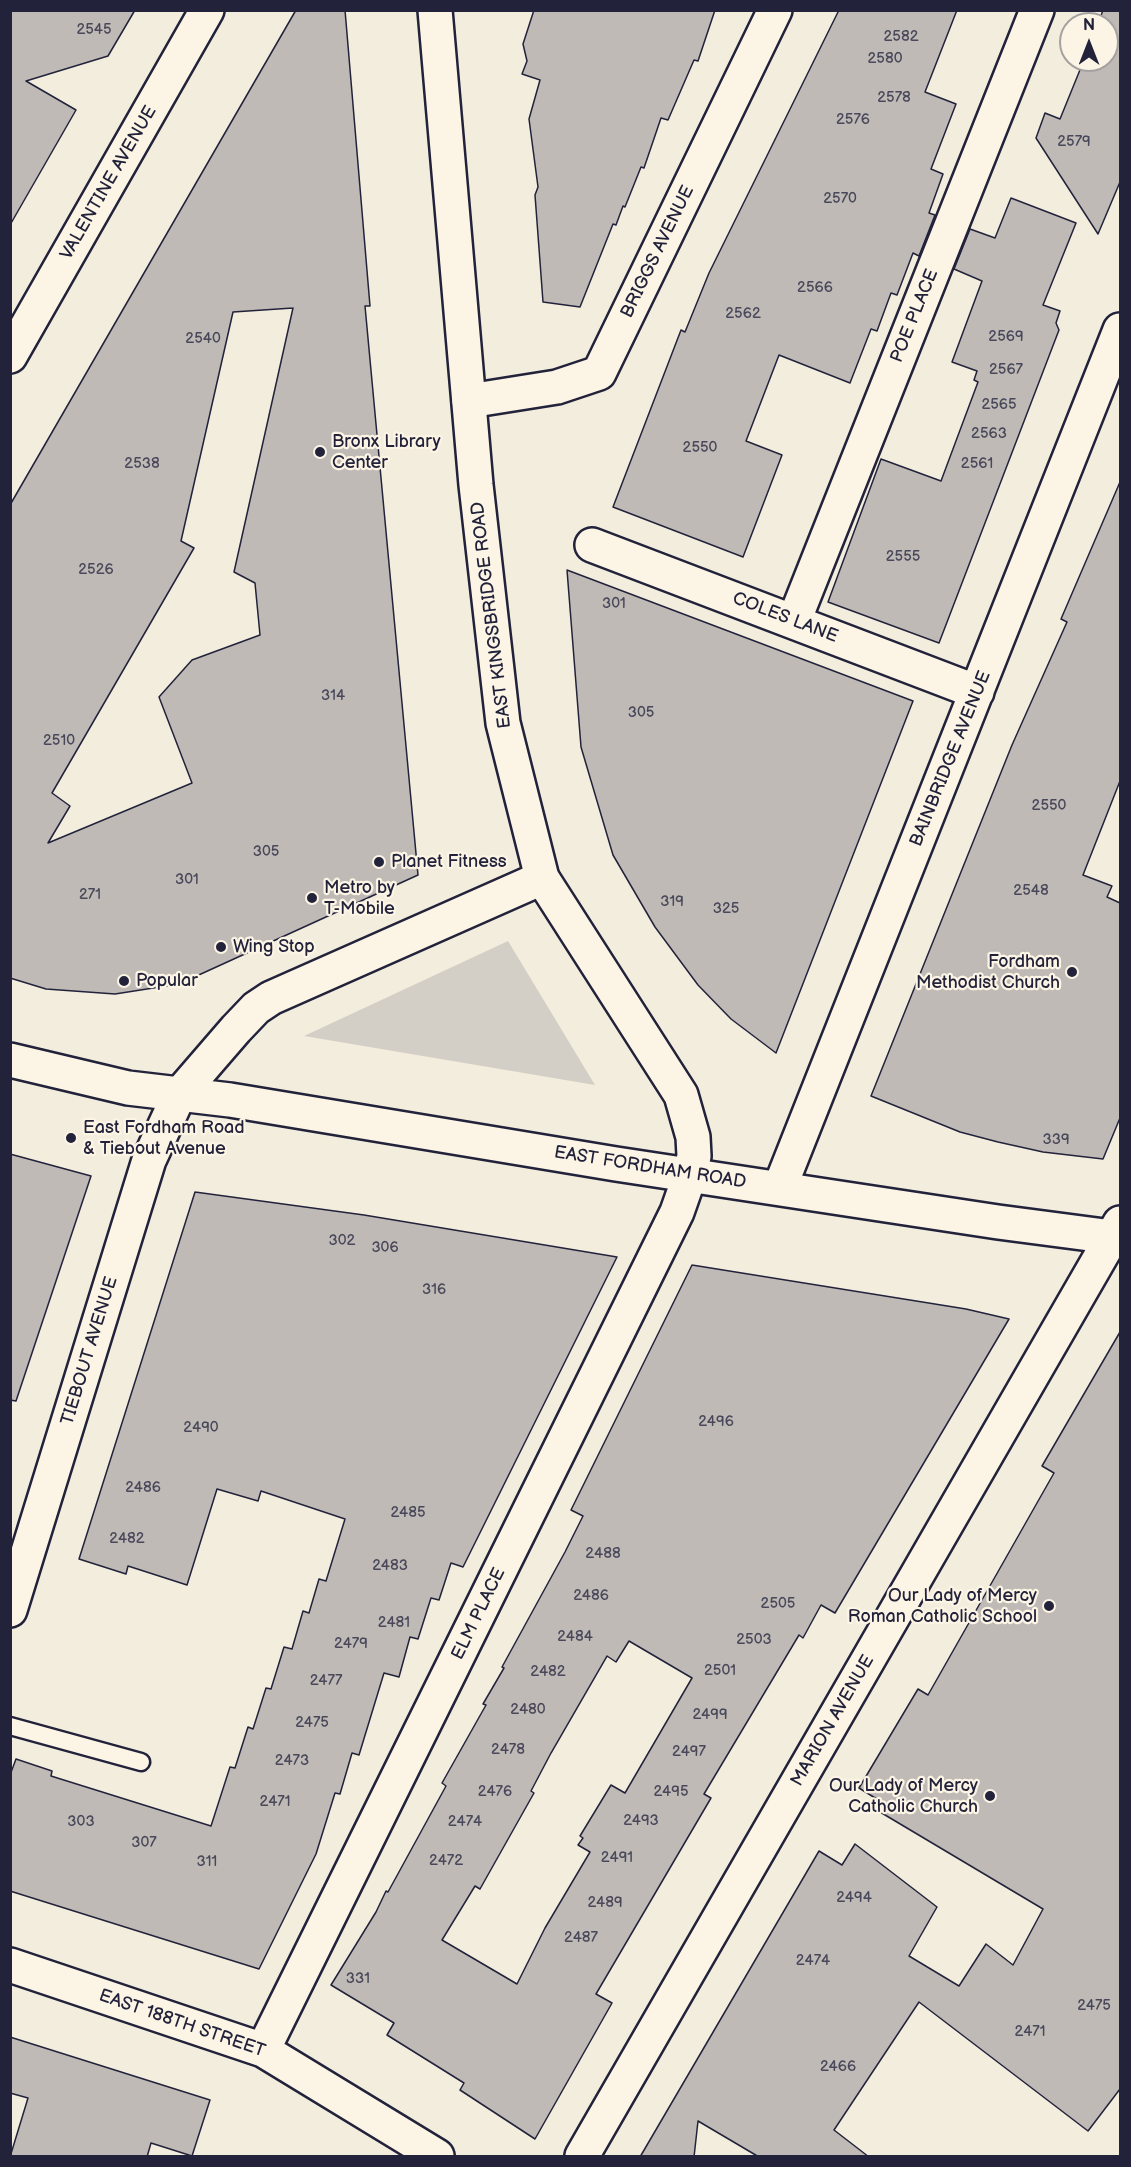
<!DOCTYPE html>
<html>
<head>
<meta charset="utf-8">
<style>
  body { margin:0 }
  #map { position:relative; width:1131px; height:2167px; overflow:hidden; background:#f3edde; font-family:"Balsamiq Sans",sans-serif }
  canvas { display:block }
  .frame { position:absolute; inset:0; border:12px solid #22223b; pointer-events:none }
  .north { position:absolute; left:1059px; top:12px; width:60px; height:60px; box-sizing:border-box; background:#fcf5e5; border:2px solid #a5a1a1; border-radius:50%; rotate:0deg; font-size:16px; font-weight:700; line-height:24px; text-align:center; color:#22223b }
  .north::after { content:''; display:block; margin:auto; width:21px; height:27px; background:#22223b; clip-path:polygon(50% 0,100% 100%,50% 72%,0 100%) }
</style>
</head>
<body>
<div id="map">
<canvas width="1131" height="2167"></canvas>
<div class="frame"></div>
<div class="north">N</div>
</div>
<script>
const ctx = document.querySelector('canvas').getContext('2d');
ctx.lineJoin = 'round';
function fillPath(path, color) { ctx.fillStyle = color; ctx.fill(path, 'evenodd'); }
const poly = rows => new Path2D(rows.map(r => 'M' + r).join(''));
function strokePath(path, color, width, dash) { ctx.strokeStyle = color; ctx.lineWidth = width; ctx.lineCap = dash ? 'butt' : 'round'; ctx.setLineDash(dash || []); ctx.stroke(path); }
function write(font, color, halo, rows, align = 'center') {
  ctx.font = font + ' "Balsamiq Sans",sans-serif'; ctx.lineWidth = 4.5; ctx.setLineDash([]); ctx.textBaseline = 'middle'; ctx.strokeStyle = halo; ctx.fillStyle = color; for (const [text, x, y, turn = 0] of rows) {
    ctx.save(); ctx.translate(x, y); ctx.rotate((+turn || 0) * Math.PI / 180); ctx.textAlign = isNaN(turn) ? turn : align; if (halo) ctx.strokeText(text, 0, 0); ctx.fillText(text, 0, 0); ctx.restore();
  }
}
const green = poly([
  [508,941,595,1085,304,1036]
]);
const building = poly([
  [10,10,135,10,108,56,26,81,76,110,10,225,10,10],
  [296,10,345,10,370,306,365,306,418,875,179,984,115,994,46,989,10,978,10,505,296,10],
  [293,308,234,572,255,583,260,635,192,660,159,697,192,783,48,843,70,806,52,793,194,548,181,541,233,312,293,308],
  [534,10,715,10,698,61,694,60,668,120,661,118,644,168,641,167,625,207,623,206,616,225,613,224,580,307,543,302,535,195,538,187,529,119,540,80,522,74,527,61,523,44,534,10],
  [839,10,957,10,925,92,956,104,931,169,943,174,929,213,935,215,919,256,913,253,897,295,891,293,877,331,871,329,850,383,779,355,746,441,782,455,743,557,613,507,681,330,685,332,709,273,839,10],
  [1103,10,1120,10,1120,182,1098,234,1036,138,1045,113,1060,119,1084,60,1107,60,1107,24,1098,24,1103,10],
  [1011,198,1076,223,1043,305,1060,311,1056,323,1059,330,939,643,828,602,881,459,941,481,978,382,974,380,977,371,952,362,982,281,954,269,970,229,995,238,1011,198],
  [1120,482,1120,781,1083,875,1112,886,1107,897,1120,903,1120,1118,1103,1159,1043,1152,998,1142,960,1132,871,1096,1012,745,1067,622,1061,619,1120,482],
  [567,570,913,701,776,1053,731,1019,698,985,655,927,613,855,581,747,567,570],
  [10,1154,91,1176,16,1401,10,1400,10,1154],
  [195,1192,364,1215,617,1257,463,1567,451,1563,439,1600,431,1598,418,1639,410,1637,399,1677,384,1673,359,1755,352,1753,340,1794,335,1793,316,1854,259,1969,10,1891,10,1775,16,1759,52,1771,51,1776,211,1826,230,1767,235,1768,248,1727,253,1729,266,1688,271,1689,284,1647,292,1649,303,1611,309,1613,319,1579,326,1581,345,1519,261,1491,258,1501,217,1489,187,1585,128,1566,126,1574,79,1559,195,1192],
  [692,1265,966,1309,1009,1319,835,1613,821,1605,803,1638,799,1635,704,1794,711,1798,596,1994,612,2003,535,2139,460,2090,464,2083,387,2035,394,2023,331,1985,376,1912,386,1891,388,1892,446,1786,442,1783,486,1705,483,1704,504,1668,502,1667,565,1552,583,1516,571,1510,692,1265],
  [629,1641,692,1678,625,1793,611,1785,580,1836,583,1838,578,1845,590,1852,545,1928,517,1984,442,1940,475,1886,480,1889,534,1793,531,1791,551,1753,607,1656,616,1662,629,1641],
  [1120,1332,1120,2089,1088,2131,919,2002,834,2130,869,2157,759,2157,698,2121,694,2157,640,2157,819,1851,842,1865,855,1844,937,1907,909,1956,959,1986,986,1944,1013,1965,1043,1909,875,1809,880,1801,859,1788,918,1689,928,1695,1054,1473,1042,1466,1120,1332],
  [10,2037,210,2100,192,2156,151,2143,147,2157,10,2157,28,2098,10,2093,10,2037]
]);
const service = poly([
  [10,1726,141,1762]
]);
const minor = poly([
  [469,401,557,387,599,373,775,10],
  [592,545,977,692],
  [794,621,1037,10],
  [780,1187,1120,330],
  [10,1610,149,1160,179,1095,236,1029,256,1008,271,998,542,878],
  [10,1965,263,2050,437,2156],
  [263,2050,677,1212,690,1175],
  [582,2156,1120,1223]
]);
const tertiary = poly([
  [10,356,207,10]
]);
const secondary = poly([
  [435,10,476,485,503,723,542,878,681,1095,693,1137,694,1156,690,1175]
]);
const primary = poly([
  [10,1060,128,1088,230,1100,616,1164,998,1222,1120,1238]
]);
const markers = [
  [320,452,6,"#22223b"],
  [379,862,6,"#22223b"],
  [312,898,6,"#22223b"],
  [221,947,6,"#22223b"],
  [1072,972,6,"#22223b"],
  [124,981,6,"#22223b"],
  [71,1138,6,"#22223b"],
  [1049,1606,6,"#22223b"],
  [990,1796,6,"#22223b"]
];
const numberNames = [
  ["2545",94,30],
  ["2582",901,37],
  ["2580",885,59],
  ["2578",894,98],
  ["2576",853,120],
  ["2579",1074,142],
  ["2570",840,199],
  ["2566",815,288],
  ["2562",743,314],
  ["2569",1006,337],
  ["2540",203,339],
  ["2567",1006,370],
  ["2565",999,405],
  ["2563",989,434],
  ["2550",700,448],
  ["2538",142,464],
  ["2561",977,464],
  ["2555",903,557],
  ["2526",96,570],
  ["301",614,604],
  ["314",333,696],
  ["305",641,713],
  ["2510",59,741],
  ["2550",1049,806],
  ["305",266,852],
  ["301",187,880],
  ["2548",1031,891],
  ["271",90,895],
  ["319",672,902],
  ["325",726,909],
  ["339",1056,1140],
  ["302",342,1241],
  ["306",385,1248],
  ["316",434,1290],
  ["2496",716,1422],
  ["2490",201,1428],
  ["2486",143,1488],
  ["2485",408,1513],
  ["2482",127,1539],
  ["2488",603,1554],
  ["2483",390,1566],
  ["2486",591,1596],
  ["2505",778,1604],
  ["2481",394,1623],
  ["2484",575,1637],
  ["2503",754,1640],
  ["2479",351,1644],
  ["2501",720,1671],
  ["2482",548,1672],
  ["2477",326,1681],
  ["2480",528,1710],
  ["2499",710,1715],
  ["2475",312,1723],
  ["2478",508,1750],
  ["2497",689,1752],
  ["2473",292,1761],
  ["2476",495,1792],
  ["2495",671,1792],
  ["2471",275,1802],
  ["2493",641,1821],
  ["303",81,1822],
  ["2474",465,1822],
  ["307",144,1843],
  ["2491",617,1858],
  ["2472",446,1861],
  ["311",207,1862],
  ["2494",854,1898],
  ["2489",605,1903],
  ["2487",581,1938],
  ["2474",813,1961],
  ["331",358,1979],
  ["2475",1094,2006],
  ["2471",1030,2032],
  ["2466",838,2067]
];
const streetNames = [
  ["VALENTINE AVENUE",109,183,-60],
  ["BRIGGS AVENUE",658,252,-64],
  ["POE PLACE",915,316,-68],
  ["EAST KINGSBRIDGE ROAD",492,615,-97],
  ["COLES LANE",785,618,21],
  ["BAINBRIDGE AVENUE",951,759,-68],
  ["EAST FORDHAM ROAD",650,1168,9],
  ["TIEBOUT AVENUE",90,1351,-73],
  ["ELM PLACE",479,1614,-64],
  ["MARION AVENUE",833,1721,-60],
  ["EAST 188TH STREET",182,2024,19]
];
const poiNames = [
  ["Bronx Library",332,442],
  ["Center",332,463],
  ["Planet Fitness",391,862],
  ["Metro by",324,888],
  ["T-Mobile",324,909],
  ["Wing Stop",233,947],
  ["Fordham",1060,962,"right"],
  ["Methodist Church",1060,983,"right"],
  ["Popular",136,981],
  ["East Fordham Road",83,1128],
  ["& Tiebout Avenue",83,1149],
  ["Our Lady of Mercy",1037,1596,"right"],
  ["Roman Catholic School",1037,1617,"right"],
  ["Our Lady of Mercy",978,1786,"right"],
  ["Catholic Church",978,1807,"right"]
];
fillPath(green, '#d4cfc6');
fillPath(building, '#bfbab6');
strokePath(building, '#22223b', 1.5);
strokePath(service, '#22223b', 21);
strokePath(minor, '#22223b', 38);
strokePath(tertiary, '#22223b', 38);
strokePath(secondary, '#22223b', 38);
strokePath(primary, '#22223b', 38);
strokePath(service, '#fcf5e5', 16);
strokePath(minor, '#fcf5e5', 33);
strokePath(tertiary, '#fcf5e5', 33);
strokePath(secondary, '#fcf5e5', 33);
strokePath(primary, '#fcf5e5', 33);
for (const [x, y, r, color] of markers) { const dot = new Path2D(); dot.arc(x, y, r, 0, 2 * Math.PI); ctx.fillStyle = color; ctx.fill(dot); strokePath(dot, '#fcf5e5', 2); }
write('15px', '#49485a', null, numberNames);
write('18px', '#22223b', '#fcf5e5', streetNames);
write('18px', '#22223b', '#fcf5e5', poiNames, 'left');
</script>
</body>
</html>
